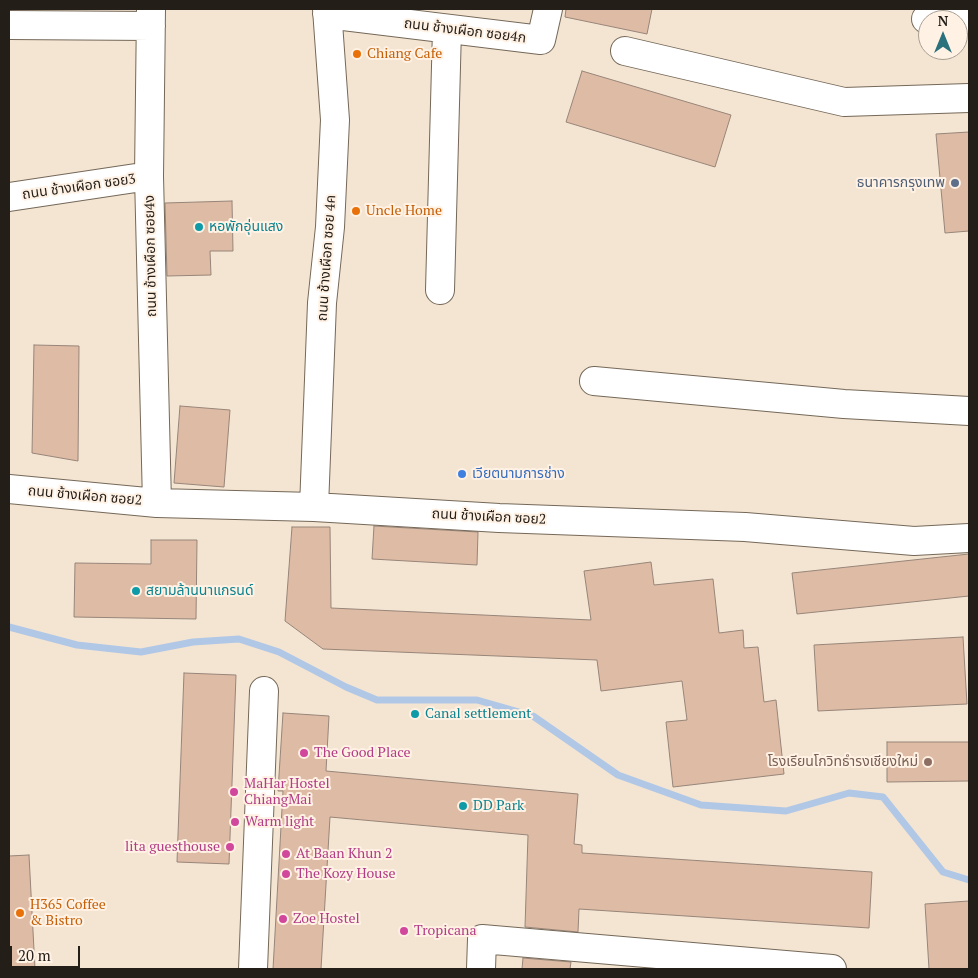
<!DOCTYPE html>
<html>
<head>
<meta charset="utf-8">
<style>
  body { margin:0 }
  #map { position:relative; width:978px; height:978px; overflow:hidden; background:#f4e5d3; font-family:"PT Serif",serif }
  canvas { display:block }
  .frame { position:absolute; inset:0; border:10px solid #241e18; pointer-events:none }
  .north { position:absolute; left:918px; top:10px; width:50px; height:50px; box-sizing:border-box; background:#fff2e4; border:1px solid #a79d92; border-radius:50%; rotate:0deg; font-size:14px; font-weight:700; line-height:20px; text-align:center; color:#241e18 }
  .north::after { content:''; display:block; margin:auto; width:18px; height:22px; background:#29717c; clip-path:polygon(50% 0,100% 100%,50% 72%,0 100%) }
  .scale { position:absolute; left:10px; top:946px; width:70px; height:22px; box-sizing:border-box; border:2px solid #241e18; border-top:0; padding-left:6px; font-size:15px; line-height:18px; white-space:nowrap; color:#241e18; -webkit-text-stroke:4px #fff2e4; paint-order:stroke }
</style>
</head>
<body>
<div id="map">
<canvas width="978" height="978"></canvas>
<div class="frame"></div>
<div class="north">N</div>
<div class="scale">20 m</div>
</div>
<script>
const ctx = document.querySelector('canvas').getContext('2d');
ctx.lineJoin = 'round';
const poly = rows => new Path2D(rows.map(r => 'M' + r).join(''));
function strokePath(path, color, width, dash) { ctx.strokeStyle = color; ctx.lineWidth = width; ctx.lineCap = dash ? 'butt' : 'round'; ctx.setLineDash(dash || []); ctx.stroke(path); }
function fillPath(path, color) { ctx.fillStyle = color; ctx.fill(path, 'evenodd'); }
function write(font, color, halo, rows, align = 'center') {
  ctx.font = font + ' "PT Serif","Noto Sans Thai",serif'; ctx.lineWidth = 4; ctx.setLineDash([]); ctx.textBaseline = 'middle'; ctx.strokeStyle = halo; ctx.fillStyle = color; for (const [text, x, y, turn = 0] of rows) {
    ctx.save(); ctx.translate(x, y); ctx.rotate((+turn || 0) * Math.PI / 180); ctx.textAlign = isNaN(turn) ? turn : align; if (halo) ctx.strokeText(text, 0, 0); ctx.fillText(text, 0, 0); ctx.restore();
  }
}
const stream = poly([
  [9,627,77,645,141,652,193,642,239,639,279,652,346,687,377,700,477,700,533,716,618,775,701,805,786,811,849,793,883,797,943,872,969,880]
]);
const building = poly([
  [566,9,652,9,647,34,565,17,566,9],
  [582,71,731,115,715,167,566,122,582,71],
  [969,132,969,231,945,233,936,134,969,132],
  [232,201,233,251,210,251,211,275,167,276,165,203,232,201],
  [34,345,79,346,78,461,32,453,34,345],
  [180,406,230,410,224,487,174,483,180,406],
  [374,526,478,532,477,565,372,559,374,526],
  [292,527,330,527,331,608,591,620,584,571,651,562,654,585,713,579,719,633,743,630,744,648,758,647,764,702,776,700,784,774,673,787,666,722,687,720,682,681,601,691,597,660,323,649,285,621,292,527],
  [151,540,197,540,196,619,74,617,75,563,151,564,151,540],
  [969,554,969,596,797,614,792,573,969,554],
  [963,637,967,704,818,711,814,645,963,637],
  [184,673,236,675,229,864,177,862,184,673],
  [283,713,329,716,326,771,578,794,574,844,582,845,582,853,872,872,869,928,579,909,578,932,525,927,528,835,330,817,321,969,273,969,283,791,278,791,283,713],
  [887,742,969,742,969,781,887,782,887,742],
  [29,855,35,969,9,969,9,856,29,855],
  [969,901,969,969,929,969,925,904,969,901],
  [523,958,571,962,570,969,522,969,523,958]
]);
const minor = poly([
  [151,9,149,176,157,503],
  [327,14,541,40,548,9],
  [926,19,969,19],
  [9,25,151,26],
  [625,51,844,102,969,98],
  [9,197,149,176],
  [440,290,447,29],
  [594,381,844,404,969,411],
  [9,489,157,503,314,507,499,518,745,527,914,541,969,538],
  [314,507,322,303,330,227,335,120,327,9],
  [481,969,482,939,832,969]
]);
const tertiary = poly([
  [253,969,264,691]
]);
const markers = [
  [357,54,5,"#e8710a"],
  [955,183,5,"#5c6f8a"],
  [356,211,5,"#e8710a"],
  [199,227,5,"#0f9aa8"],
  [462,474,5,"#3f7fe0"],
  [136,591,5,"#0f9aa8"],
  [415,714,5,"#0f9aa8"],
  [304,753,5,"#d1479c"],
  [928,762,5,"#8d6e63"],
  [234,792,5,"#d1479c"],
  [463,806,5,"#0f9aa8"],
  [235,822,5,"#d1479c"],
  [230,847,5,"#d1479c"],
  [286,854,5,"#d1479c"],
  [286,874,5,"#d1479c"],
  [20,913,5,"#e8710a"],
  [283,919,5,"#d1479c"],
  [404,931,5,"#d1479c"]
];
const streetNames = [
  ["ถนน ช้างเผือก ซอย4ก",465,31,7],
  ["ถนน ช้างเผือก ซอย3",79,187,-8],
  ["ถนน ช้างเผือก ซอย4ง",151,256,-91],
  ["ถนน ช้างเผือก ซอย 4ค",327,258,-86],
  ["ถนน ช้างเผือก ซอย2",85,496,5],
  ["ถนน ช้างเผือก ซอย2",489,517,3]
];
const foodNames = [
  ["Chiang Cafe",367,54],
  ["Uncle Home",366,211],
  ["H365 Coffee",30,905],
  ["& Bistro",30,921]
];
const serviceNames = [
  ["ธนาคารกรุงเทพ",945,183]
];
const cultureNames = [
  ["หอพักอุ่นแสง",209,227],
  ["สยามล้านนาแกรนด์",146,591],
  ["Canal settlement",425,714],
  ["DD Park",473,806]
];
const shopNames = [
  ["เวียตนามการช่าง",472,474]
];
const hotelNames = [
  ["The Good Place",314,753],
  ["MaHar Hostel",244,784],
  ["ChiangMai",244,800],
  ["Warm light",245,822],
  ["lita guesthouse",220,847,"right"],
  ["At Baan Khun 2",296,854],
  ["The Kozy House",296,874],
  ["Zoe Hostel",293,919],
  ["Tropicana",414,931]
];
const educationNames = [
  ["โรงเรียนโกวิทธำรงเชียงใหม่",918,762]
];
strokePath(stream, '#b1c7e6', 7);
fillPath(building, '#debba4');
strokePath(building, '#978579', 1);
strokePath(minor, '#756858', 30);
strokePath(tertiary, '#756858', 30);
strokePath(minor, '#fff', 28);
strokePath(tertiary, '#fff', 28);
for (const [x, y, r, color] of markers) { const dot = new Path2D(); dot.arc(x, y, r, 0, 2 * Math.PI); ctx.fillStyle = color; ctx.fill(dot); strokePath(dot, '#fff2e4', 2); }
write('14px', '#241e18', '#fff2e4', streetNames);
write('14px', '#c56008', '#fff2e4', foodNames, 'left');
write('14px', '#4e5e75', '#fff2e4', serviceNames, 'right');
write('14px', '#0d838f', '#fff2e4', cultureNames, 'left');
write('14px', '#366cbe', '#fff2e4', shopNames, 'left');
write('14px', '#b23c85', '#fff2e4', hotelNames, 'left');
write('14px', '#785e54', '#fff2e4', educationNames, 'right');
</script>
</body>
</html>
